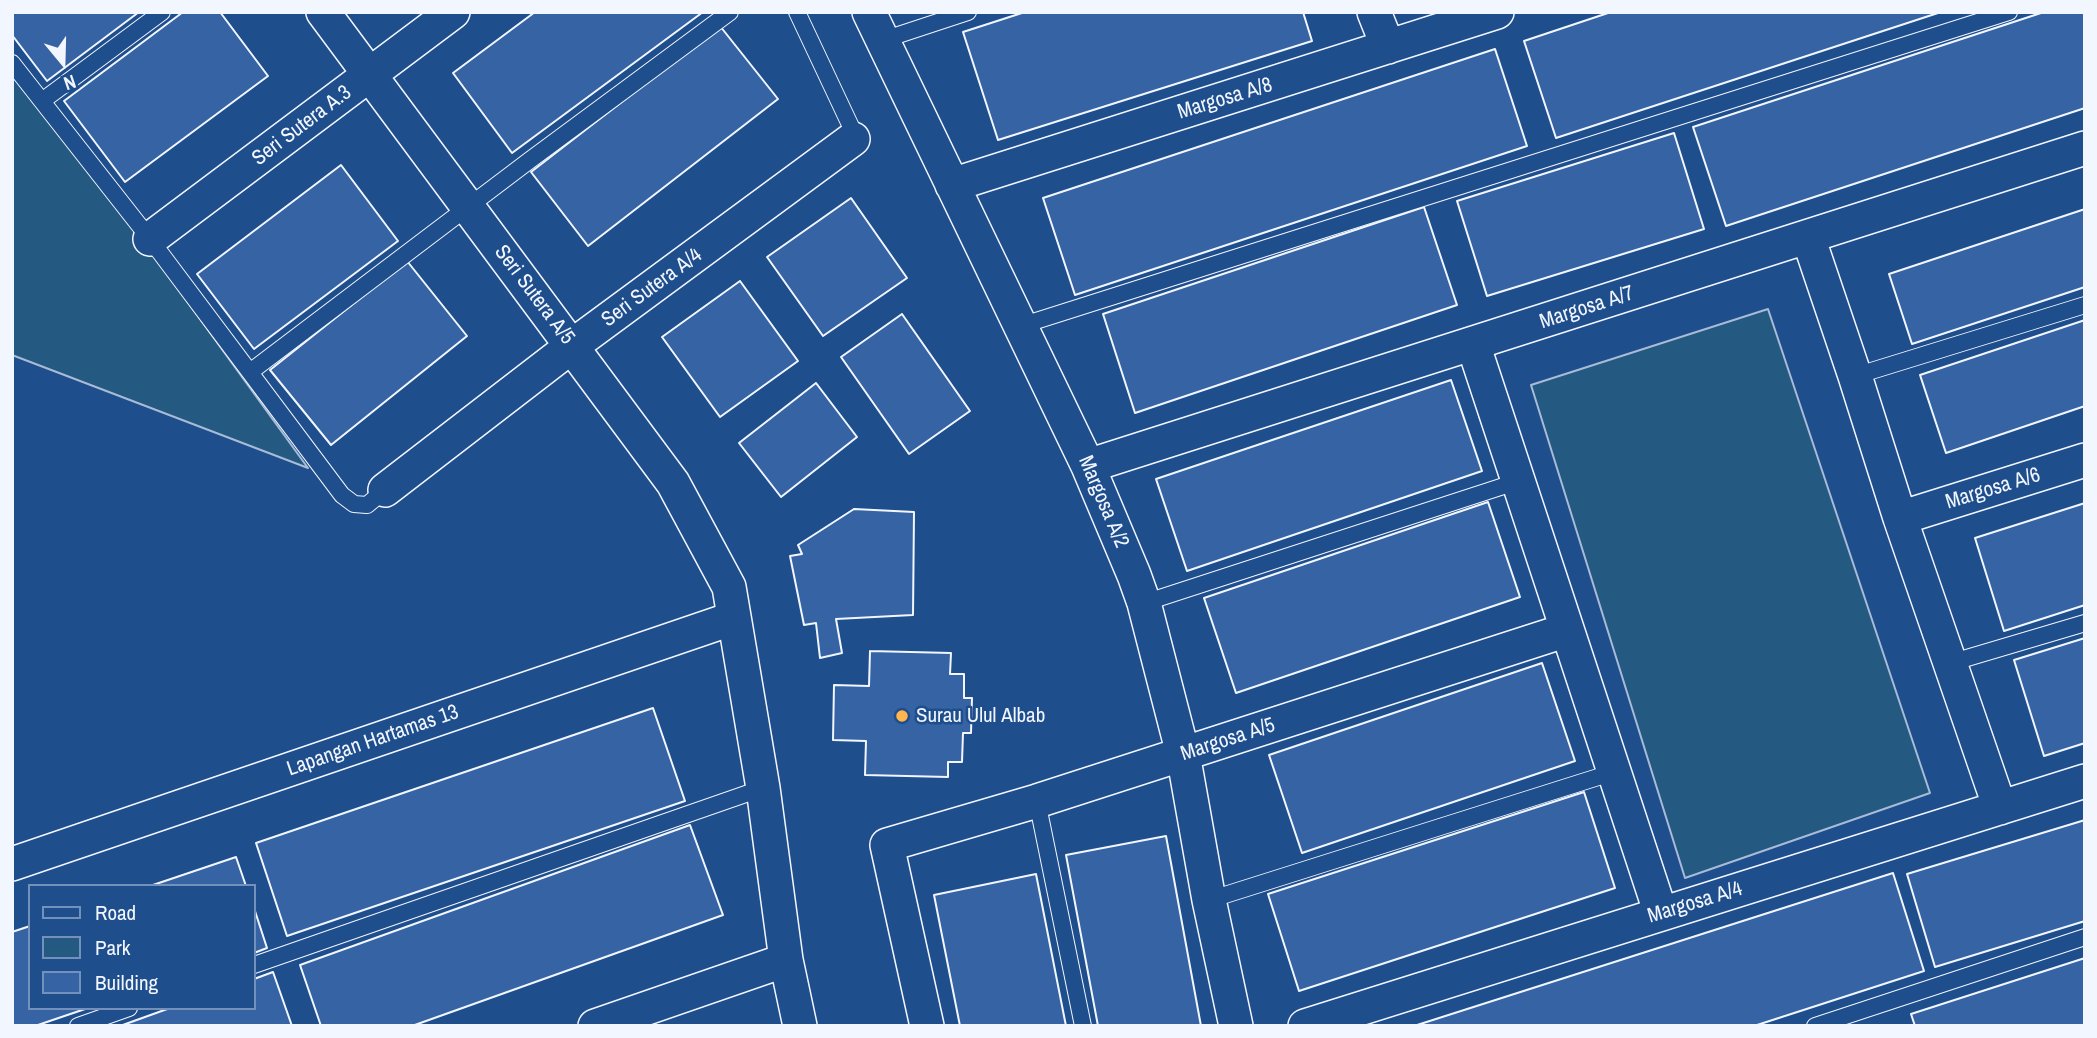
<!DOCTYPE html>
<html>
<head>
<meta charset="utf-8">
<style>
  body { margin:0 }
  #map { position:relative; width:2097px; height:1038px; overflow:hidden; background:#1f4e8c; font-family:"Archivo Narrow",sans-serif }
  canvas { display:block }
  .frame { position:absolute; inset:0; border:14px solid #f2f6ff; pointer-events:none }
  .legend { position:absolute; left:28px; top:884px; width:228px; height:126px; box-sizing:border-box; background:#1f4e8c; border:2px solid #7391ba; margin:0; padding:9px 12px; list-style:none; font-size:21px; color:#f2f6ff }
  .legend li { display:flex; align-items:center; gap:14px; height:35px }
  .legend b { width:35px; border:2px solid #7391ba }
  .north { position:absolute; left:28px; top:28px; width:70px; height:70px; -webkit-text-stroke:5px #1f4e8c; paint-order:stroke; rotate:161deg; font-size:19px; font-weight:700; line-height:28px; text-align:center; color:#f2f6ff }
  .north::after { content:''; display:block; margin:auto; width:24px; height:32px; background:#f2f6ff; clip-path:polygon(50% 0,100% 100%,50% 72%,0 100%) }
</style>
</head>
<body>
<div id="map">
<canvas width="2097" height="1038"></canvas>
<div class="frame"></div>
<ul class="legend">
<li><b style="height:9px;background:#1f4e8c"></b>Road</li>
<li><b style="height:19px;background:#245a82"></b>Park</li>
<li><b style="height:19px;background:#3563a3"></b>Building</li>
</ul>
<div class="north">N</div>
</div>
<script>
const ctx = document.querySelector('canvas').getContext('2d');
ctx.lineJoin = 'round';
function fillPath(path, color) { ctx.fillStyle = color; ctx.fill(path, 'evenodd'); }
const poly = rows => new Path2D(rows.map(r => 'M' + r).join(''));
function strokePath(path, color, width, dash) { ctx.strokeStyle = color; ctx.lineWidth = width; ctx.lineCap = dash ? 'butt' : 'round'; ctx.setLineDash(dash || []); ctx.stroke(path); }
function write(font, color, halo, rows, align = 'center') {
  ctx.font = font + ' "Archivo Narrow",sans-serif'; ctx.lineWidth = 5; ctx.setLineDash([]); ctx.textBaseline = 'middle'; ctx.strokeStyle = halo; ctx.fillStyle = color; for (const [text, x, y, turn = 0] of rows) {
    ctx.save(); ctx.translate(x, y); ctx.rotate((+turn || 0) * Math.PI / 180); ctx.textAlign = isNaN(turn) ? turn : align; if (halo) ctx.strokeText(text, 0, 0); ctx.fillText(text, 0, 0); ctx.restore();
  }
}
const green = poly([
  [12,66,42,101,308,468,12,355,12,66],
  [1768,309,1930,793,1685,878,1531,385,1768,309]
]);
const building = poly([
  [12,12,139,12,47,81,12,35,12,12],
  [183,12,220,12,268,76,125,182,64,101,183,12],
  [535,12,703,12,512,153,453,73,535,12],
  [1025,12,1303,12,1312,41,998,140,963,32,1025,12],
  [1611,12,1941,12,1556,138,1524,41,1611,12],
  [2044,12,2085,12,2085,108,1726,226,1693,127,2044,12],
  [720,26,778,99,588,246,531,172,720,26],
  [1495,49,1527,146,1075,295,1043,198,1495,49],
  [1674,133,1704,229,1487,296,1457,201,1674,133],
  [341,165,398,241,254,349,197,274,341,165],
  [851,198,907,278,823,336,767,257,851,198],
  [1424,207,1457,305,1135,413,1103,314,1424,207],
  [2085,209,2085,287,1912,344,1889,274,2085,209],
  [407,261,467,336,331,445,270,370,407,261],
  [740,281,798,361,720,417,662,337,740,281],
  [902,314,970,411,909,454,841,357,902,314],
  [2085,320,2085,406,1946,453,1920,375,2085,320],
  [1451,380,1482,471,1187,571,1156,479,1451,380],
  [816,383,857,437,781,497,739,443,816,383],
  [1488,502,1520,597,1236,693,1204,598,1488,502],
  [2085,503,2085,605,2004,631,1975,538,2085,503],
  [854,509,914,512,913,615,836,619,842,653,820,658,816,623,804,625,790,556,802,554,798,545,854,509],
  [2085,638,2085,743,2044,756,2014,660,2085,638],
  [870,651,951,653,950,674,964,674,964,698,972,698,971,733,963,733,962,762,948,762,948,777,865,775,866,741,833,740,834,685,869,686,870,651],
  [1542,663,1575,761,1302,853,1269,755,1542,663],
  [653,708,685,801,287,936,256,843,653,708],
  [1584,792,1615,888,1299,991,1268,894,1584,792],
  [2085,820,2085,921,1935,967,1907,874,2085,820],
  [690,825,723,915,412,1026,321,1026,300,965,690,825],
  [1166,836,1201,1026,1098,1026,1066,855,1166,836],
  [236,857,246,886,150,886,236,857],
  [1893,873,1924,971,1754,1026,1414,1026,1893,873],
  [1036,874,1066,1026,960,1026,934,895,1036,874],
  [254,908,267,948,254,953,254,908],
  [30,926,30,1008,88,1008,35,1026,12,1026,12,932,30,926],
  [2085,958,2085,1026,1915,1026,1911,1014,2085,958],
  [273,972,292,1026,120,1026,170,1008,254,1008,254,979,273,972]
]);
const service = poly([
  [797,12,853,131,853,139],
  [883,40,968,12],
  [12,63,150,239,342,495,354,504,367,505,385,490],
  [42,101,162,12],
  [1020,326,2009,12],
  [250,372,530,160,730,12],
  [1855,376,2085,305],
  [1144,603,1519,481],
  [1950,663,2085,623],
  [1037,801,1083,1026],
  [1209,900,1614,772],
  [254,965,763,788],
  [78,1026,129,1008],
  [1815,1026,2085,937]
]);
const minor = poly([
  [323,12,673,483,729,587,763,788,786,960,800,1026],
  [869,12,1088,466,1134,575,1144,603,1183,754,1209,900,1236,1026],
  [1374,12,1388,47],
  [952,185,1497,12],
  [1808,237,1855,376,1900,518,2000,808],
  [150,239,453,12],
  [1473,344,1661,914],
  [1088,466,2085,148],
  [385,490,572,346,853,139],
  [1900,518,2085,460],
  [12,864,734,618],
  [595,1026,786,960],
  [927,1026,887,845,1037,801,1567,630],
  [1305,1026,2085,781]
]);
const markers = [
  [902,716,7,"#ffb74d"]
];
const streetNames = [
  ["Margosa A/8",1225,99,-17],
  ["Seri Sutera A.3",302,126,-37],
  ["Seri Sutera A/4",652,288,-36],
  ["Seri Sutera A/5",534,295,53],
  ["Margosa A/7",1587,308,-18],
  ["Margosa A/6",1993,489,-17],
  ["Margosa A/2",1103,502,67],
  ["Margosa A/5",1228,740,-18],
  ["Lapangan Hartamas 13",373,741,-19],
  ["Margosa A/4",1695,903,-17]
];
const poiNames = [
  ["Surau Ulul Albab",916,716]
];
fillPath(green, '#245a82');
strokePath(green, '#a8bbd7', 2);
fillPath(building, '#3563a3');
strokePath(building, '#f2f6ff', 2);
strokePath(service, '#f2f6ff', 18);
strokePath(minor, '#f2f6ff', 36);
strokePath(service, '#1f4e8c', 16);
strokePath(minor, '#1f4e8c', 33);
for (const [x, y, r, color] of markers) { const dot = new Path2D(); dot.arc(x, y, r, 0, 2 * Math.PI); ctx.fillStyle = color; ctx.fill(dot); strokePath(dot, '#1f4e8c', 2.5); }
write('21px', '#f2f6ff', '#1f4e8c', streetNames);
write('21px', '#f2f6ff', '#1f4e8c', poiNames, 'left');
</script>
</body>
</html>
